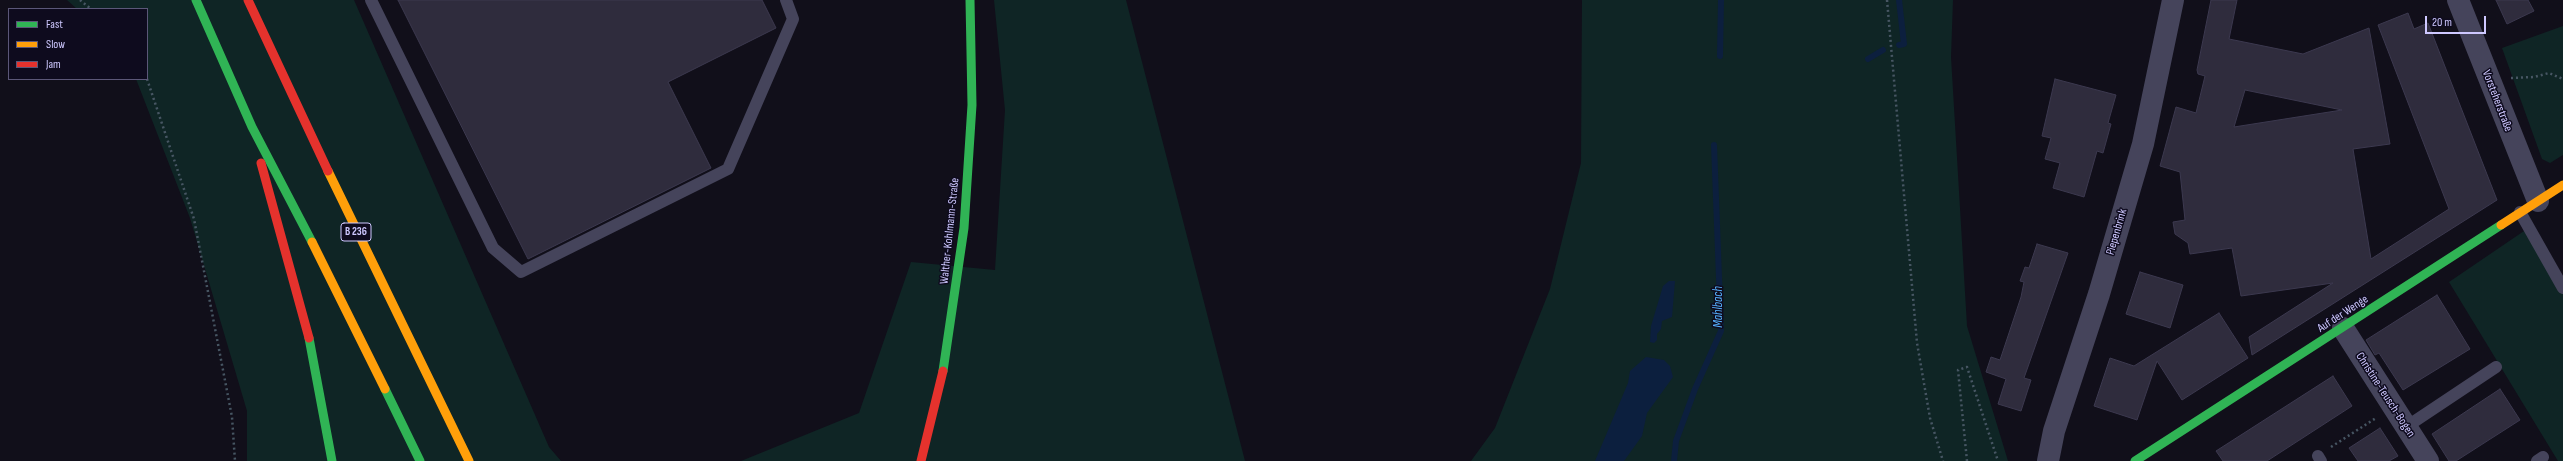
<!DOCTYPE html>
<html>
<head>
<meta charset="utf-8">
<style>
  body { margin:0 }
  #map { position:relative; width:2563px; height:461px; overflow:hidden; background:#110f1a; font-family:"Sofia Sans Condensed",sans-serif }
  canvas { display:block }
  .legend { position:absolute; left:8px; top:8px; width:140px; height:72px; box-sizing:border-box; background:#0e0b1e; border:1px solid #5b5778; margin:0; padding:5px 7px; list-style:none; font-size:12px; color:#cec8ff }
  .legend li { display:flex; align-items:center; gap:8px; height:20px }
  .legend b { width:20px; border:1px solid #5b5778 }
  .scale { position:absolute; left:2425px; top:16px; width:61px; height:18px; box-sizing:border-box; border:2px solid #cec8ff; border-top:0; padding-left:5px; font-size:12px; line-height:14px; white-space:nowrap; color:#cec8ff; -webkit-text-stroke:3px #0e0b1e; paint-order:stroke }
</style>
</head>
<body>
<div id="map">
<canvas width="2563" height="461"></canvas>
<ul class="legend">
<li><b style="height:5px;background:#30b455"></b>Fast</li>
<li><b style="height:5px;background:#ff9f0a"></b>Slow</li>
<li><b style="height:5px;background:#e5322d"></b>Jam</li>
</ul>
<div class="scale">20 m</div>
</div>
<script>
const ctx = document.querySelector('canvas').getContext('2d');
ctx.lineJoin = 'round';
function fillPath(path, color) { ctx.fillStyle = color; ctx.fill(path, 'evenodd'); }
const poly = rows => new Path2D(rows.map(r => 'M' + r).join(''));
function strokePath(path, color, width, dash) { ctx.strokeStyle = color; ctx.lineWidth = width; ctx.lineCap = dash ? 'butt' : 'round'; ctx.setLineDash(dash || []); ctx.stroke(path); }
function write(font, color, halo, rows, align = 'center') {
  ctx.font = font + ' "Sofia Sans Condensed",sans-serif'; ctx.lineWidth = 3; ctx.setLineDash([]); ctx.textBaseline = 'middle'; ctx.strokeStyle = halo; ctx.fillStyle = color; for (const [text, x, y, turn = 0] of rows) {
    ctx.save(); ctx.translate(x, y); ctx.rotate((+turn || 0) * Math.PI / 180); ctx.textAlign = isNaN(turn) ? turn : align; if (halo) ctx.strokeText(text, 0, 0); ctx.fillText(text, 0, 0); ctx.restore();
  }
}
const green = poly([
  [67,0,354,0,549,447,561,461,247,461,247,411,190,218,136,79,147,79,147,9,77,9],
  [994,0,1126,0,1245,461,741,461,859,413,911,262,995,270,1005,110],
  [1582,0,1953,0,1951,57,1967,326,2008,461,1471,461,1495,428,1550,289,1581,163],
  [2563,26,2563,155,2550,163,2542,159,2502,48],
  [2524,231,2563,292,2563,461,2558,461,2449,282]
]);
const water = poly([
  [1669,281,1675,281,1672,317,1662,321,1661,329,1657,334,1657,340,1654,343,1650,342,1651,326,1663,286],
  [1646,357,1664,360,1670,366,1673,377,1647,413,1642,436,1624,461,1595,461,1628,383,1630,371]
]);
const stream = poly([
  [1899,0,1904,44,1899,45],
  [1720,56,1721,0],
  [1868,59,1883,50],
  [1674,461,1676,441,1695,389,1721,331,1714,145]
]);
const building = poly([
  [398,0,762,0,776,28,668,82,711,168,528,259,398,0],
  [2211,0,2237,0,2229,39,2303,54,2369,28,2390,144,2353,149,2371,259,2449,209,2378,25,2408,13,2414,29,2428,23,2497,200,2252,355,2249,337,2333,283,2241,296,2232,248,2190,254,2188,243,2175,234,2173,222,2185,220,2180,172,2160,166,2176,107,2196,113,2205,76,2198,74,2197,70,2211,0],
  [2245,90,2342,110,2234,127,2245,90],
  [2496,0,2528,0,2534,11,2507,24,2496,0],
  [2055,79,2116,95,2108,123,2111,124,2103,153,2097,151,2084,197,2053,188,2060,163,2045,159,2051,138,2042,136,2055,79],
  [2037,244,2068,253,2024,378,2031,380,2021,411,1998,404,2006,379,1986,372,1991,357,2000,360,2021,297,2024,282,2020,281,2025,267,2029,268,2037,244],
  [2140,272,2183,285,2170,328,2126,314,2140,272],
  [2437,295,2470,349,2403,390,2379,353,2375,355,2366,340,2437,295],
  [2219,313,2248,358,2182,400,2157,361,2137,420,2094,406,2110,358,2134,366,2219,313],
  [2333,376,2352,406,2267,461,2223,461,2216,451,2333,376],
  [2500,389,2520,420,2456,461,2449,461,2432,434,2500,389],
  [2380,428,2398,456,2389,461,2358,461,2349,448,2380,428]
]);
const path = poly([
  [80,0,91,9],
  [1887,0,1917,343,1930,418,1943,461],
  [2511,78,2534,77,2549,73,2563,79],
  [147,79,194,219,232,417,235,461],
  [2331,447,2376,418],
  [1967,461,1958,370,1967,367,1998,461]
]);
const lane = poly([
  [371,0,493,248,521,272,728,169,793,19,786,0],
  [2520,212,2563,288],
  [2406,427,2496,367],
  [2318,456,2321,461],
  [2537,461,2543,457]
]);
const street = poly([
  [2458,0,2538,201],
  [2343,328,2428,461],
  [2048,461,2054,431,2099,294,2143,144,2173,0]
]);
const fast = poly([
  [196,0,252,127,312,242],
  [309,338,332,461],
  [943,371,964,228,972,105,970,0],
  [385,389,420,461],
  [2135,461,2501,225]
]);
const slow = poly([
  [328,171,469,461],
  [2501,225,2563,185],
  [312,242,385,389]
]);
const jam = poly([
  [248,0,328,171],
  [261,163,309,338],
  [921,461,943,371]
]);
const shields = [
  [356,232,30]
];
const shieldNames = [
  ["B 236",356,232]
];
const streetNames = [
  ["Vorsteherstraße",2497,101,69],
  ["Walther-Kohlmann-Straße",950,231,-84],
  ["Piepenbrink",2117,232,-74],
  ["Auf der Wenge",2343,314,-33],
  ["Christine-Teusch-Bogen",2385,395,57]
];
const waterNames = [
  ["Mahlbach",1719,307,-90]
];
fillPath(green, '#0f2525');
fillPath(water, '#0c1f3e');
strokePath(stream, '#0c1f3e', 6);
fillPath(building, '#2f2c3d');
strokePath(building, '#3c394f', 1);
strokePath(path, '#475663', 2.5, [2, 3]);
strokePath(lane, '#45445b', 12);
strokePath(street, '#45445b', 22);
strokePath(fast, '#30b455', 9);
strokePath(slow, '#ff9f0a', 9);
strokePath(jam, '#e5322d', 9);
for (const [x, y, w] of shields) { const box = new Path2D(); box.roundRect(x - w / 2, y - 9, w, 18, 3); ctx.fillStyle = '#0e0b1e'; ctx.fill(box); strokePath(box, '#cec8ff', 1); }
write('bold 11px', '#cec8ff', null, shieldNames);
write('12px', '#cec8ff', '#0e0b1e', streetNames);
write('italic 13px', '#56b3ff', '#0e0b1e', waterNames);
</script>
</body>
</html>
